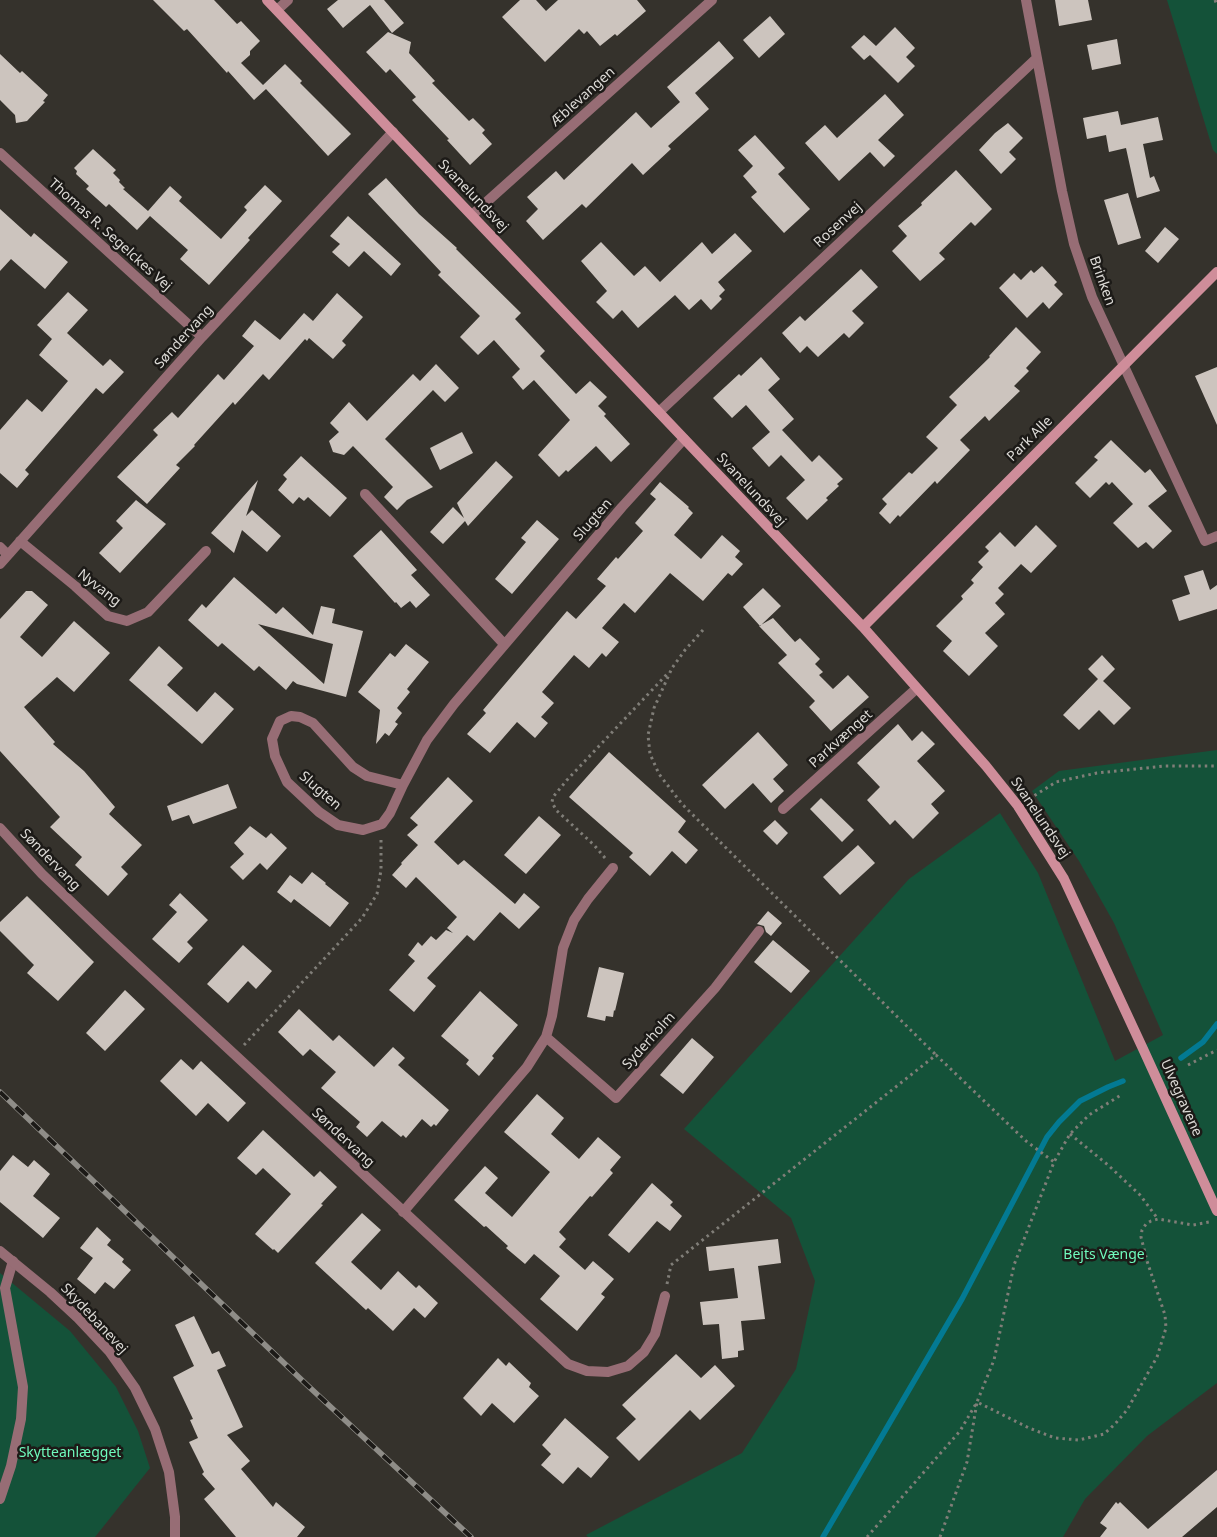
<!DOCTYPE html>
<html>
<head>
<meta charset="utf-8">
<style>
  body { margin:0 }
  canvas { display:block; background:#35322c }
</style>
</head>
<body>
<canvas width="1217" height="1537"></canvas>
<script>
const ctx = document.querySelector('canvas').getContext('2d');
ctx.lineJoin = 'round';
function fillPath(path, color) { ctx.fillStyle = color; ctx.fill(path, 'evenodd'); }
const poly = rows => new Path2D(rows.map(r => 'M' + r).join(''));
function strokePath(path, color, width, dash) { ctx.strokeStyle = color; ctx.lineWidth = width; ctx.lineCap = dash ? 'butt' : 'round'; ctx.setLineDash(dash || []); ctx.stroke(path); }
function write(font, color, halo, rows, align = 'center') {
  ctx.font = font + ' "Noto Sans",sans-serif'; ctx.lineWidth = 5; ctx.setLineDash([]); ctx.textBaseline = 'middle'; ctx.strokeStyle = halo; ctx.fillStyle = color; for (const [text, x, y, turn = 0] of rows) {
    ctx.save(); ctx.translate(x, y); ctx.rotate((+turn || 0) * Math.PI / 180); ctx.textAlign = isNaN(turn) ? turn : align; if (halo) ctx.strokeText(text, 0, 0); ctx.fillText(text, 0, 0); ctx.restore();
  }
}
const green = poly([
  [1167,0,1217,0,1217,154,1213,150],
  [1217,750,1217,1383,1147,1436,1085,1499,1063,1537,588,1537,586,1535,742,1453,796,1369,815,1281,791,1218,684,1129,909,879,1000,813,1038,873,1115,1061,1163,1035,1114,923,1079,861,1032,791,1059,771],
  [0,1273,70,1331,116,1387,138,1431,150,1468,95,1537,0,1537]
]);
const stream = poly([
  [1181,1058,1203,1042,1217,1024],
  [823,1537,962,1299,1047,1137,1059,1122,1080,1101,1108,1087,1123,1081]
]);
const building = poly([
  [153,0,214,0,237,24,241,21,260,41,250,51,250,55,241,63,263,85,285,64,302,81,300,83,351,134,328,156,266,89,254,100,228,71,227,73,187,29,184,31],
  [338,0,384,0,404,23,392,33,370,5,343,28,327,9],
  [520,0,536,0,546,11,558,0,637,0,646,11,617,36,615,34,600,46,587,31,584,34,579,29,545,62,502,17],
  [1055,0,1088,0,1092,20,1059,26],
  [770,16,785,34,759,58,743,40],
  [895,27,915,48,906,57,915,66,898,83,870,55,864,60,851,47,864,35,876,46],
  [388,32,411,42,409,53,435,81,432,83,469,121,473,118,485,130,482,133,492,144,470,165,447,140,449,139,412,100,416,97,390,69,386,73,366,52],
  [1117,39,1121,64,1092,70,1087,45],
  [719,41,734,58,695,93,709,109,668,146,671,149,643,175,632,163,586,208,582,204,543,240,526,221,538,209,527,197,556,171,564,180,636,112,651,128,680,102,667,87],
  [0,54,20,73,22,71,48,95,43,101,45,102,27,121,16,123,15,115,0,100],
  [885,94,904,115,878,140,895,156,884,167,870,152,839,181,805,143,825,125,837,138],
  [1118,111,1121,125,1158,117,1163,140,1143,144,1150,178,1154,176,1160,191,1137,198,1126,148,1109,152,1106,135,1087,139,1083,118],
  [1008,123,1023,138,1009,152,1016,159,1001,174,979,150,995,133],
  [755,135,785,168,778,174,810,209,784,233,751,197,757,192,743,176,753,166,738,150],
  [93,149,116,170,113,173,120,180,119,182,125,188,123,189,148,211,170,186,182,197,179,201,221,239,247,210,244,207,265,185,282,201,248,238,250,240,249,241,209,285,180,259,188,250,150,216,137,230,109,204,106,207,86,189,89,186,76,174,77,171,74,168],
  [956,170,992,209,975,226,971,222,939,253,945,259,920,281,892,251,907,236,898,226,922,205,921,203],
  [386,178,419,214,457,248,456,249,521,313,515,319,545,351,540,356,576,394,590,381,607,397,598,406,606,414,604,416,630,444,611,462,596,446,568,472,566,470,559,477,538,455,570,420,534,380,523,390,512,377,520,369,494,340,478,355,460,337,480,316,438,275,441,272,368,194],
  [1128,193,1141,238,1118,245,1104,200],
  [0,209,31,237,34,233,68,262,45,289,11,259,0,271],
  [348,216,401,264,391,276,364,251,349,267,332,252,340,244,330,236],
  [1165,227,1179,239,1158,263,1145,251],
  [735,233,752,251,718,282,725,290,719,296,722,299,711,310,701,299,689,310,675,295,638,328,622,310,613,319,596,302,607,291,581,261,601,242,634,276,645,266,660,282,702,242,712,254],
  [1042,266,1057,282,1054,285,1063,294,1049,309,1043,302,1027,318,999,288,1014,273,1021,280,1031,270,1034,273],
  [861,269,878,287,852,311,864,323,849,338,844,333,818,357,807,346,800,353,782,333,800,316,805,321],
  [68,292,88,310,67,333,103,366,110,359,124,372,103,394,96,388,25,470,29,474,17,488,0,473,0,430,27,399,42,412,68,381,39,355,52,339,37,325],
  [337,293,363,317,342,341,346,345,333,359,309,338,307,341,305,339,269,380,263,374,235,405,233,402,194,445,195,446,176,465,180,468,147,504,117,477,158,435,153,430,172,412,178,418,218,374,224,380,254,346,242,336,255,320,280,340,304,313,313,321],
  [1016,327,1041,352,1026,368,1029,371,1014,386,1020,391,989,421,985,416,960,440,970,450,937,484,935,481,900,517,898,515,890,524,879,513,887,504,882,499,909,472,912,474,938,448,926,437,957,405,949,397,990,357,989,356],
  [761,357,780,379,768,390,794,419,782,430,812,462,819,455,843,479,837,484,839,486,826,498,828,500,807,520,786,498,805,480,781,455,769,467,752,448,770,432,746,405,732,418,713,398,739,374,741,376],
  [436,364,459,388,445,402,433,390,385,439,433,487,407,500,397,510,384,497,393,487,353,446,344,455,333,452,329,441,339,432,330,423,349,402,367,421,413,374,420,381],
  [1217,367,1217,425,1195,376],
  [462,432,473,453,440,470,430,448],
  [1111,440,1145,473,1150,469,1167,491,1148,506,1172,531,1153,549,1146,542,1138,548,1113,523,1133,504,1112,482,1109,485,1106,482,1090,498,1075,483,1098,460,1094,457],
  [301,456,347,498,330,517,308,497,304,501,299,497,293,504,278,490,287,479,283,475],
  [496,461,513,477,468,526,465,521,443,544,430,532,453,507,464,518,457,503],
  [258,480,246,516,252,510,281,536,267,552,242,530,234,553,211,533],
  [660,482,689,507,688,508,693,513,674,535,701,559,722,535,740,551,735,557,743,564,732,576,728,573,703,601,670,573,635,613,624,603,602,628,619,642,606,657,602,653,589,668,574,655,542,692,554,703,541,717,548,723,535,738,517,722,490,753,467,734,486,713,483,710,567,611,576,619,606,586,597,579,616,557,618,559,643,531,635,523,656,499,650,494],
  [136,500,166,524,120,573,99,553,123,528,116,521],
  [537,520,559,539,512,594,495,579,526,542,521,538],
  [1036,525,1057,546,1031,573,1021,564,998,588,1004,594,995,603,1005,614,985,633,998,646,969,676,943,651,952,641,936,626,963,599,961,596,974,583,971,580,983,567,978,562,989,551,985,547,1000,532,1015,547],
  [381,530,417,570,411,575,430,595,416,608,410,601,401,608,396,602,395,603,353,556],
  [1203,570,1210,590,1217,585,1217,609,1179,621,1172,600,1190,594,1184,576],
  [234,577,276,614,283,607,313,635,321,606,335,609,332,623,363,631,346,697,297,684,293,681,286,690,259,666,254,671,222,643,218,647,188,620,202,604,206,608],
  [258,624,333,644,324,684],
  [763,588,781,606,760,626,743,607],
  [26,591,32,591,48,605,20,637,42,657,74,621,110,653,74,692,57,677,24,707,55,742,53,744,84,771,115,807,109,814,142,845,121,867,128,874,108,896,75,865,82,857,50,827,60,817,0,751,0,619],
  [773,618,795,642,800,638,820,659,815,664,823,672,819,675,833,689,848,675,869,697,831,731,809,707,815,701,778,663,787,655,759,626],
  [406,644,429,662,407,689,410,692,397,708,402,713,395,722,398,724,389,736,385,733,376,744,380,710,358,692,390,653,395,657],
  [159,646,183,668,167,685,197,712,215,692,234,709,202,744,129,680],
  [1102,655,1115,669,1103,681,1131,708,1114,725,1099,710,1079,730,1063,715,1098,679,1088,669],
  [898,724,912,741,922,731,935,744,917,761,945,791,931,804,939,813,913,839,895,820,890,825,867,800,880,787,857,763],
  [758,732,788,765,773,779,784,791,771,803,753,783,725,809,702,785],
  [609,752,686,821,678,832,698,850,686,864,672,851,650,876,629,857,633,853,569,797],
  [448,777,473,801,434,842,458,865,464,860,515,904,524,893,540,907,519,929,500,912,474,941,467,935,427,978,436,986,414,1012,389,990,415,961,408,955,418,942,422,946,431,936,436,940,446,930,453,933,447,928,457,917,416,877,406,888,392,875,402,864,401,863,418,845,407,835,418,825,410,818],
  [228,784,237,808,193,824,189,815,172,821,167,806],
  [821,798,854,830,842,842,810,809],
  [539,816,561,835,526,874,504,855],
  [775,820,788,833,777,845,763,831],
  [250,826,266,838,271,833,287,848,267,870,260,863,243,880,230,867,244,854,234,843],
  [858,845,875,863,840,895,823,877],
  [312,872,326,883,325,884,349,903,330,927,294,899,291,903,277,892,290,875,302,884],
  [180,893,208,920,187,942,193,948,179,963,152,939,177,912,169,905],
  [27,896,94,962,58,1001,27,973,34,965,0,931,0,922],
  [768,911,782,923,771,936,766,932,764,926,757,924],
  [773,940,810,971,791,993,754,962],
  [243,945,272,971,256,989,248,981,228,1003,207,984],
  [599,967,624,973,615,1011,614,1010,613,1017,606,1016,605,1021,587,1017],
  [125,990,145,1009,105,1051,86,1033],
  [480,991,518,1025,492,1056,494,1058,479,1076,466,1064,469,1060,441,1036],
  [299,1009,333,1041,339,1035,374,1067,393,1047,405,1058,398,1065,449,1110,436,1126,434,1124,431,1127,422,1119,406,1138,403,1135,401,1137,382,1121,367,1137,356,1127,360,1122,321,1088,336,1072,310,1049,303,1056,278,1032],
  [692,1038,714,1057,683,1094,660,1075],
  [181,1059,193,1070,201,1061,246,1103,228,1122,208,1103,196,1116,160,1081],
  [537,1094,564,1118,551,1134,579,1159,598,1137,621,1157,610,1170,613,1173,592,1197,590,1196,559,1232,566,1239,559,1247,585,1270,593,1261,614,1279,601,1294,605,1297,577,1331,540,1299,560,1276,534,1254,525,1264,506,1248,508,1246,486,1226,484,1227,454,1200,485,1166,498,1178,485,1193,512,1217,550,1172,504,1132],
  [263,1130,314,1177,320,1171,337,1187,321,1204,323,1205,278,1253,274,1249,273,1250,255,1234,291,1194,263,1168,256,1175,237,1158],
  [13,1155,28,1167,34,1160,50,1174,33,1196,60,1218,43,1238,0,1202,0,1171],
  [652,1183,673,1202,670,1205,682,1216,670,1231,657,1221,629,1253,608,1235],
  [362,1213,381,1230,351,1262,381,1290,398,1271,416,1288,419,1285,438,1303,425,1318,414,1308,393,1331,368,1308,366,1310,315,1263],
  [97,1227,111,1240,107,1245,124,1259,122,1262,131,1270,114,1289,105,1282,95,1294,77,1279,93,1258,80,1248],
  [778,1239,781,1263,758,1266,765,1319,741,1321,744,1350,738,1351,738,1357,722,1359,719,1324,703,1325,700,1302,738,1298,734,1268,709,1271,706,1247],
  [194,1316,212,1354,219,1351,226,1366,217,1370,243,1427,227,1435,250,1461,241,1469,273,1507,276,1502,305,1527,297,1537,236,1537,204,1499,215,1489,202,1474,204,1472,189,1442,198,1438,190,1420,193,1419,173,1377,194,1366,175,1325],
  [676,1354,701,1378,715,1365,735,1386,700,1420,690,1410,639,1461,616,1438,636,1419,622,1405],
  [498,1358,506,1366,509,1362,531,1383,529,1387,539,1396,514,1423,492,1403,481,1416,463,1398],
  [565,1418,609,1457,591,1478,578,1467,563,1484,541,1465,551,1454,542,1445],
  [1217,1470,1217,1507,1182,1537,1100,1537,1107,1528,1100,1523,1116,1502,1118,1504,1120,1502,1148,1529]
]);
const path = poly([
  [1215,0,1217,5],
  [703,630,685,650,672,668,654,708,648,735,650,754,659,774,682,804,712,834,936,1055],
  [1029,799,1056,782,1097,773,1165,766,1217,766],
  [605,858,594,845,556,810,552,802,553,797,567,780,669,672],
  [244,1045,362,918,377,894,381,870,381,839],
  [1188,1065,1217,1050],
  [1070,1134,1108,1165,1140,1195,1158,1219],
  [667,1284,671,1265,936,1055,1026,1141,1054,1162],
  [867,1537,960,1431,977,1402,994,1360,1014,1265,1054,1162,1070,1134,1089,1115,1121,1095],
  [940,1537,967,1462,977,1402,1029,1428,1055,1438,1079,1440,1104,1434,1115,1424,1127,1410,1157,1357,1166,1328,1165,1315,1147,1261,1141,1237,1142,1230,1146,1224,1151,1221,1158,1219,1193,1225,1209,1222]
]);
const lane = poly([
  [0,1499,11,1466,21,1419,23,1387,5,1288,13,1261]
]);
const street = poly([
  [1026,0,1062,191,1074,244,1092,297,1205,541,1217,536],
  [277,10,288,0],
  [0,153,202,337],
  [472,215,712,0],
  [659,412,1036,59],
  [365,494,504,644],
  [20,541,75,586,108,616,127,621,148,612,206,551],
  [0,547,8,555],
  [0,564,202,337,393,132],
  [403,785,367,776,353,767,313,723,300,717,291,716,280,721,272,739,275,756,287,782,319,812,338,825,363,830,382,824,390,813,403,785,427,740,454,704,622,507,684,439],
  [783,809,916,689],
  [0,828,42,874,108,937,568,1364,587,1371,608,1372,628,1366,644,1352,655,1334,665,1296],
  [546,1037,616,1098,715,988,759,931],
  [403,1212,527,1067,546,1037,552,1016,563,948,574,920,588,899,613,868],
  [0,1251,50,1292,78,1318,109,1351,135,1388,155,1429,169,1472,175,1517,175,1537]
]);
const secondary = poly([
  [267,0,863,627,986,766,1018,806,1064,879,1144,1051,1217,1211],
  [863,627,1217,272]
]);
const rail = poly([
  [0,1092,306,1384,471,1537]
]);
const streetNames = [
  ["Æblevangen",583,97,-42],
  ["Svanelundsvej",473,196,46],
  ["Rosenvej",838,225,-43],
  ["Thomas R. Segelckes Vej",110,235,42],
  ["Brinken",1102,281,70],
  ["Søndervang",184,337,-48],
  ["Park Alle",1030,439,-45],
  ["Svanelundsvej",751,490,47],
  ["Slugten",593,520,-49],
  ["Nyvang",99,588,38],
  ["Parkvænget",841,739,-42],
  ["Slugten",320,791,41],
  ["Svanelundsvej",1040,818,56],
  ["Søndervang",50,860,46],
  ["Syderholm",649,1041,-48],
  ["Ulvegravene",1181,1098,66],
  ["Søndervang",343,1138,43],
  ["Skydebanevej",94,1319,47]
];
const parkNames = [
  ["Bejts Vænge",1104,1255],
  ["Skytteanlægget",70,1453]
];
fillPath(green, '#145239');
strokePath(stream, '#037a93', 5.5);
fillPath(building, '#ccc4be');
strokePath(path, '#807e78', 3, [2.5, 4]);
strokePath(lane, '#976d75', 10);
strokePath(street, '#976d75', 10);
strokePath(secondary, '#cf8d9a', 10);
strokePath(rail, '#8f8d88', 5.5);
strokePath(rail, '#1c1a17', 4, [11]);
write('14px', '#dcdad6', '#1c1a17', streetNames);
write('14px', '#6ffbbd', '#1c1a17', parkNames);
</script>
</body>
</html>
